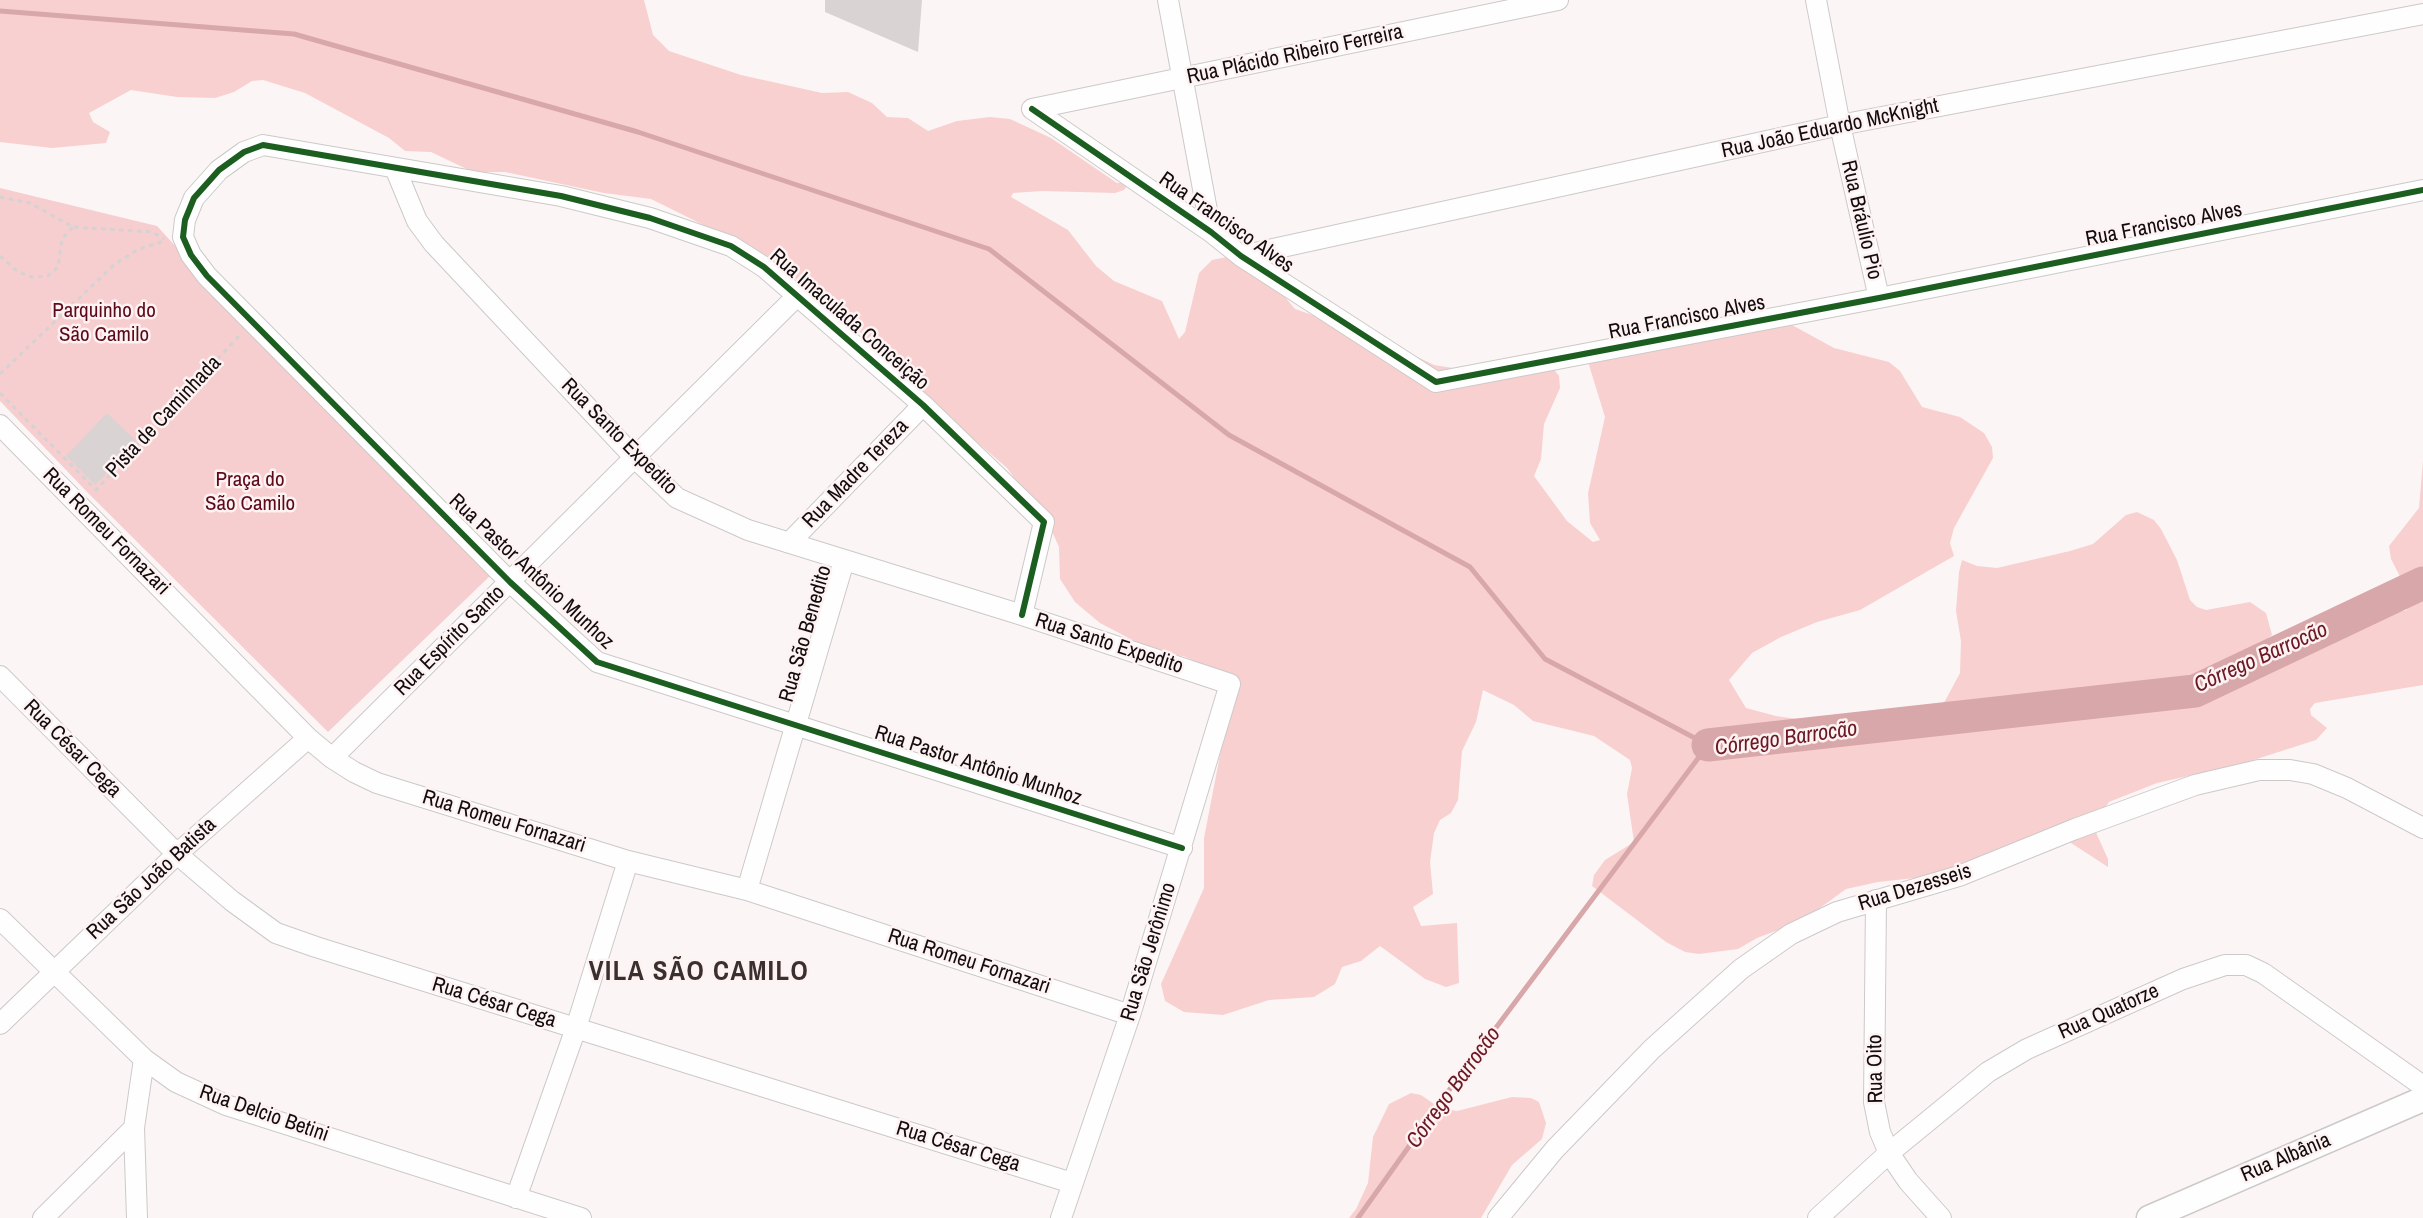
<!DOCTYPE html>
<html>
<head>
<meta charset="utf-8">
<style>
  body { margin:0 }
  canvas { display:block; background:#fbf5f5 }
</style>
</head>
<body>
<canvas width="2423" height="1218"></canvas>
<script>
const ctx = document.querySelector('canvas').getContext('2d');
ctx.lineJoin = 'round';
function fillPath(path, color) { ctx.fillStyle = color; ctx.fill(path, 'evenodd'); }
const poly = rows => new Path2D(rows.map(r => 'M' + r).join(''));
function strokePath(path, color, width, dash) { ctx.strokeStyle = color; ctx.lineWidth = width; ctx.lineCap = dash ? 'butt' : 'round'; ctx.setLineDash(dash || []); ctx.stroke(path); }
function write(font, color, halo, rows, align = 'center') {
  ctx.font = font + ' "Archivo Narrow",sans-serif'; ctx.lineWidth = 5; ctx.setLineDash([]); ctx.textBaseline = 'middle'; ctx.strokeStyle = halo; ctx.fillStyle = color; for (const [text, x, y, turn = 0] of rows) {
    ctx.save(); ctx.translate(x, y); ctx.rotate((+turn || 0) * Math.PI / 180); ctx.textAlign = isNaN(turn) ? turn : align; if (halo) ctx.strokeText(text, 0, 0); ctx.fillText(text, 0, 0); ctx.restore();
  }
}
const green = poly([
  [0,188,157,226,246,323,492,574,328,732,89,494,0,401]
]);
const forest = poly([
  [0,0,644,0,653,35,669,51,741,75,822,93,848,92,872,103,887,117,908,118,928,131,957,121,990,117,1010,119,1051,138,1117,183,1130,182,1124,190,1115,193,1042,191,1013,193,1011,197,1068,230,1096,266,1114,281,1162,301,1179,339,1185,332,1199,273,1212,260,1227,257,1265,273,1295,309,1376,337,1434,365,1466,370,1552,367,1559,376,1560,388,1544,424,1541,459,1534,476,1567,521,1593,542,1600,540,1590,523,1588,493,1605,417,1589,365,1595,347,1736,317,1792,325,1834,348,1889,362,1900,371,1922,407,1960,417,1984,433,1992,447,1993,458,1954,528,1950,543,1954,556,1860,610,1817,622,1781,637,1752,653,1729,680,1746,708,1776,716,1811,721,1871,737,1903,738,1945,701,1960,673,1961,641,1956,611,1959,572,1962,560,1977,566,1997,568,2070,551,2093,544,2126,515,2137,512,2154,520,2161,529,2177,560,2190,600,2197,607,2206,610,2250,602,2266,613,2272,635,2237,664,2237,670,2316,632,2407,610,2407,590,2391,559,2389,546,2419,508,2423,461,2423,685,2315,703,2310,709,2311,715,2327,728,2316,740,2238,765,2157,783,2109,802,2093,826,2108,859,2108,867,2068,841,1924,877,1878,882,1846,889,1802,921,1757,938,1738,949,1699,954,1685,952,1666,942,1592,886,1594,875,1605,860,1634,842,1627,794,1632,768,1630,760,1594,736,1533,721,1514,705,1483,690,1476,722,1462,751,1458,800,1451,813,1440,820,1434,833,1430,862,1433,894,1413,907,1421,926,1457,923,1459,983,1446,987,1425,979,1380,946,1361,961,1342,967,1335,984,1314,997,1269,1000,1223,1015,1184,1012,1165,1001,1161,984,1204,888,1204,838,1227,719,1220,682,1202,664,1183,656,1159,654,1100,623,1075,602,1060,579,1059,547,1051,529,1007,468,956,424,926,405,861,333,787,272,752,249,651,199,604,193,505,172,473,172,431,152,405,151,389,138,305,93,263,80,252,81,234,92,215,98,177,97,131,90,89,113,93,122,110,132,106,143,52,148,0,142],
  [1411,1093,1421,1095,1440,1108,1457,1111,1512,1097,1531,1098,1539,1102,1546,1123,1542,1139,1512,1165,1481,1218,1349,1218,1356,1209,1368,1183,1373,1137,1389,1104]
]);
const stream = poly([
  [0,11,294,34,638,132,989,249,1229,435,1470,567,1545,659,1708,745,1447,1093,1358,1218]
]);
const river = poly([
  [1708,745,2195,691,2423,583]
]);
const building = poly([
  [825,0,922,0,918,52,825,12],
  [107,413,136,441,95,485,66,456]
]);
const path = poly([
  [0,197,30,203,73,227,152,232,164,239],
  [0,256,18,272,32,277,48,276,58,267,62,239,73,227],
  [0,374,115,264,137,250,164,241],
  [0,393,96,490,240,335]
]);
const minor = poly([
  [1168,0,1211,232],
  [1816,0,1840,125,1879,298],
  [1032,109,1211,232,1241,256,1436,382,1879,298,2423,190],
  [1032,109,1558,0],
  [395,168,417,221,434,244,635,458,677,498,748,530,1022,615,1230,684,1130,1015,1061,1218],
  [1241,256,1840,125,2423,14],
  [0,425,308,738,332,758,354,772,377,783,628,861,747,890,1130,1015],
  [789,543,923,405],
  [1022,615,1044,522,923,405,764,267,731,246,650,218,561,196,263,145,244,152,219,170,194,198,185,220,183,237,191,255,207,276,510,582,597,662,1182,848],
  [0,676,177,854,232,901,276,933,316,947,1072,1183],
  [332,758,797,296],
  [747,890,844,561],
  [1876,900,1874,1102,1880,1132,1889,1153,1908,1181,1941,1218],
  [0,919,144,1059,176,1082,226,1105,581,1218],
  [0,1024,177,854,308,738],
  [516,1198,576,1028,628,861],
  [43,1218,134,1128],
  [137,1218,134,1128,144,1059],
  [1498,1218,1555,1149,1652,1049,1741,969,1791,934,1837,912,1959,876,2075,829,2195,785,2259,770,2290,770,2313,774,2347,788,2423,828],
  [1818,1218,1889,1153,1988,1072,2027,1049,2183,979,2225,965,2246,965,2263,973,2423,1086]
]);
const tertiary = poly([
  [2149,1218,2423,1099]
]);
const cycleway = poly([
  [1032,109,1211,232,1241,256,1436,382,1879,298,2423,190],
  [1022,615,1044,522,923,405,764,267,731,246,650,218,561,196,263,145,244,152,219,170,194,198,185,220,183,237,191,255,207,276,510,582,597,662,1182,848]
]);
const streetNames = [
  ["Rua Plácido Ribeiro Ferreira",1295,55,-12],
  ["Rua João Eduardo McKnight",1830,129,-12],
  ["Rua Bráulio Pio",1861,220,77],
  ["Rua Francisco Alves",1226,223,35],
  ["Rua Francisco Alves",2164,225,-11],
  ["Rua Francisco Alves",1687,318,-11],
  ["Rua Imaculada Conceição",849,320,41],
  ["Pista de Caminhada",164,417,-47],
  ["Rua Santo Expedito",619,437,45],
  ["Rua Madre Tereza",856,474,-46],
  ["Rua Romeu Fornazari",106,532,45],
  ["Rua Pastor Antônio Munhoz",531,572,43],
  ["Rua São Benedito",806,634,-74],
  ["Rua Espírito Santo",450,641,-45],
  ["Rua Santo Expedito",1109,644,18],
  ["Rua César Cega",72,749,45],
  ["Rua Pastor Antônio Munhoz",978,766,18],
  ["Rua Romeu Fornazari",504,822,17],
  ["Rua São João Batista",152,879,-43],
  ["Rua Dezesseis",1915,888,-17],
  ["Rua São Jerônimo",1149,952,-73],
  ["Rua Romeu Fornazari",969,962,18],
  ["Rua César Cega",494,1003,17],
  ["Rua Quatorze",2109,1012,-24],
  ["Rua Oito",1876,1069,-91],
  ["Rua Delcio Betini",264,1114,19],
  ["Rua César Cega",958,1147,17],
  ["Rua Albânia",2286,1158,-23]
];
const parkNames = [
  ["Parquinho do",104,311],
  ["São Camilo",104,335],
  ["Praça do",250,480],
  ["São Camilo",250,504]
];
const waterNames = [
  ["Córrego Barrocão",2261,658,-24],
  ["Córrego Barrocão",1786,739,-8],
  ["Córrego Barrocão",1454,1088,-54]
];
const districtNames = [
  ["VILA SÃO CAMILO",699,973]
];
fillPath(green, '#f7cecf');
fillPath(forest, '#f9d0d0');
strokePath(stream, '#d8a7a9', 5);
strokePath(river, '#d8a7a9', 33);
fillPath(building, '#d9d3d3');
strokePath(minor, '#cec9c9', 22);
strokePath(tertiary, '#cec9c9', 27);
strokePath(path, '#d4d2d2', 3, [4.5, 4.5]);
strokePath(minor, '#fefefe', 20);
strokePath(tertiary, '#fefefe', 24);
strokePath(cycleway, '#1b5e20', 6);
write('21px', '#110c0d', '#fef2f2', streetNames);
write('21px', '#5c0919', '#fef2f2', parkNames);
write('italic 22px', '#6a1924', '#fef2f2', waterNames);
ctx.letterSpacing = '1.5px';
write('bold 27px', '#3b3030', '#fef2f2', districtNames);
ctx.letterSpacing = '0px';
</script>
</body>
</html>
